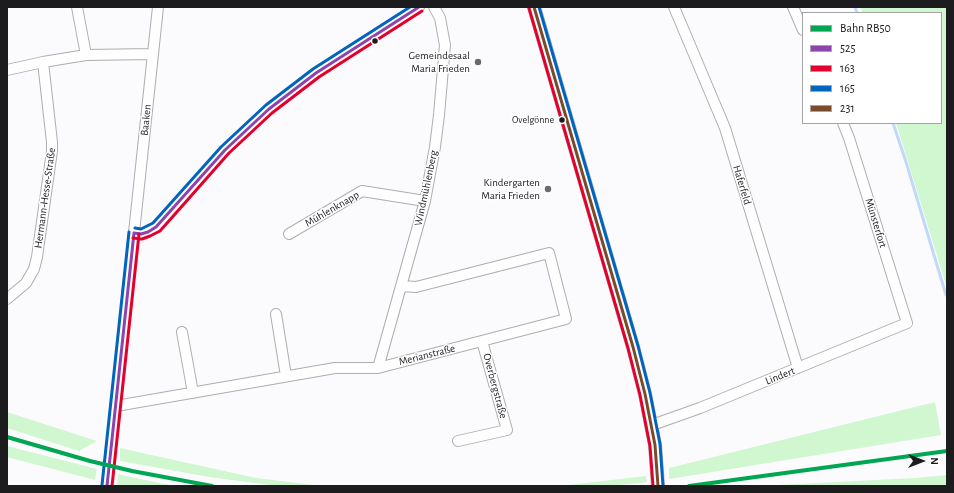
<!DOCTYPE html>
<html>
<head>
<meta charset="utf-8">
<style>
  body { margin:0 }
  #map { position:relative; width:954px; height:493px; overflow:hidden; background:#fbfbfe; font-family:"Alegreya Sans",sans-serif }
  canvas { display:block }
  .frame { position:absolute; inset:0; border:8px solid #1c1c1e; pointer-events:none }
  .legend { position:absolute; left:802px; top:12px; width:140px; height:112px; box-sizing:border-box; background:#fff; border:1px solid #a4a4a5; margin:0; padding:5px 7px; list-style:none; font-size:12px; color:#1c1c1e }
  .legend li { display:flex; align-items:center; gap:8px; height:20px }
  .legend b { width:20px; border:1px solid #a4a4a5 }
  .north { position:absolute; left:902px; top:441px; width:40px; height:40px; -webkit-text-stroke:3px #fff; paint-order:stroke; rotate:90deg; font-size:11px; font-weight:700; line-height:16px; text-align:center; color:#1c1c1e }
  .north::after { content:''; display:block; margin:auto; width:14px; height:18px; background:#1c1c1e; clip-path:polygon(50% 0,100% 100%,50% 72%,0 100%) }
</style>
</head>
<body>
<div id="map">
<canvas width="954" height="493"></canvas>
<div class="frame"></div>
<ul class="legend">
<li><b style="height:5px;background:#00a651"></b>Bahn RB50</li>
<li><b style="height:5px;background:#8e44ad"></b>525</li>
<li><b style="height:5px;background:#e4002b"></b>163</li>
<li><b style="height:5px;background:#0065bd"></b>165</li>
<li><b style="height:5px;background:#7a4b2a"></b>231</li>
</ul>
<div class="north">N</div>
</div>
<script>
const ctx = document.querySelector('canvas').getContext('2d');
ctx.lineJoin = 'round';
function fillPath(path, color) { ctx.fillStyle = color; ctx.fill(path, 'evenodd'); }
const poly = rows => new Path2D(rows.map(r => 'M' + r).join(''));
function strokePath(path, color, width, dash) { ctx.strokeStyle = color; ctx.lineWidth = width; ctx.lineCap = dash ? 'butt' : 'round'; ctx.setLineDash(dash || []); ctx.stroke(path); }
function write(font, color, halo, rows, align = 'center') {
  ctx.font = font + ' "Alegreya Sans",sans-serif'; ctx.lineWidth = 3; ctx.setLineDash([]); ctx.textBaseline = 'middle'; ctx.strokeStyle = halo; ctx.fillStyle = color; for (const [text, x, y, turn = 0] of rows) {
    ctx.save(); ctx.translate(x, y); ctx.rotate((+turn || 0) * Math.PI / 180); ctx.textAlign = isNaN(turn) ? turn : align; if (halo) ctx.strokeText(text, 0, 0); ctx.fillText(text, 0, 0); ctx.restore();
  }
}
const green = poly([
  [861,7,947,7,947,288,896,123,941,123,941,13,862,13],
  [935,402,941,435,669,479,669,468],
  [7,412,97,441,79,451,7,428],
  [7,446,97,469,95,480,7,457],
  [120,448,256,478,314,485,348,486,278,486,209,477,120,461],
  [118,474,131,477,174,486,117,486],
  [947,475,947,486,758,486,915,478],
  [646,476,647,482,641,483,607,486,559,486]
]);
const stream = poly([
  [855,7,857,13],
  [893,123,906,162,946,295]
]);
const minor = poly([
  [77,7,86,55],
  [674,7,725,128,798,368],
  [793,7,803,30],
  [7,70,43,62,86,55,152,54],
  [134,233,141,234,148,232,156,227,168,215,225,150,269,109,316,73,419,7],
  [289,234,362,191,425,201],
  [7,299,26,283,34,269,37,257,52,151,52,142,43,62],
  [276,314,286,376],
  [182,332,193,393],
  [378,368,425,201,435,147,439,115,445,45,440,18,434,7],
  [116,406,335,368,378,368,566,319,549,253,416,287,401,286],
  [652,425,700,408,907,323,849,138,843,123],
  [458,441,507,430,482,341],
  [107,486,158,7]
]);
const major = poly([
  [534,7,633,347,645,394,655,445,658,486]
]);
const bus1 = poly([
  [134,233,141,234,148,232,156,227,225,150,269,109,316,73,419,7],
  [107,486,134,233]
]);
const bus2 = poly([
  [529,8,628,348,640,395,650,446,653,486],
  [133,238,142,239,150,236,160,231,229,153,272,113,319,77,422,11],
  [112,486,139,234]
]);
const bus3 = poly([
  [539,7,638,346,650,393,660,444,663,486],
  [135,228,141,229,153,223,221,147,266,105,313,69,410,7],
  [102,485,129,232]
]);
const bus4 = poly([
  [534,7,633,347,645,394,655,445,658,486]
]);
const rail1 = poly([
  [7,437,90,461,132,471,212,486],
  [689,486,947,451]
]);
const markers = [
  [375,41,3.5,"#1c1c1e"],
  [478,62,4,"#6a6a6c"],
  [562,120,3.5,"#1c1c1e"],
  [548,189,4,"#6a6a6c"]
];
const busNames = [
  ["Ovelgönne",554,120]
];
const poiNames = [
  ["Gemeindesaal",470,56],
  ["Maria Frieden",470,69],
  ["Kindergarten",540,183],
  ["Maria Frieden",540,196]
];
const streetNames = [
  ["Baaken",146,120,-84],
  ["Haferfeld",742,185,73],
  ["Windmühlenberg",426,188,-78],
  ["Hermann-Hesse-Straße",45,198,-82],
  ["Mühlenknapp",332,209,-30],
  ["Münsterfort",876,223,73],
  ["Merianstraße",427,355,-14],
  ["Lindert",780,376,-22],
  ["Overbergstraße",495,386,75]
];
fillPath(green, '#d1f7d1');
strokePath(stream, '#c0d9f8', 3);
strokePath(minor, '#aeaeb1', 12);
strokePath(major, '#aeaeb1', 14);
strokePath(minor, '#fefeff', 10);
strokePath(major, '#fefeff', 12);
strokePath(bus1, '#8e44ad', 3);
strokePath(bus2, '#e4002b', 3);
strokePath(bus3, '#0065bd', 3);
strokePath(bus4, '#7a4b2a', 3);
strokePath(rail1, '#00a651', 4);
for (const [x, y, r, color] of markers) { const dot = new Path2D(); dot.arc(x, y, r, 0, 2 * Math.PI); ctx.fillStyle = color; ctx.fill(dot); strokePath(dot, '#fff', 1.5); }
write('10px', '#1c1c1e', '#fff', busNames, 'right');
write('11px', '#1c1c1e', '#fff', poiNames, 'right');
write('11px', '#1c1c1e', '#fff', streetNames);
</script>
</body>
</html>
